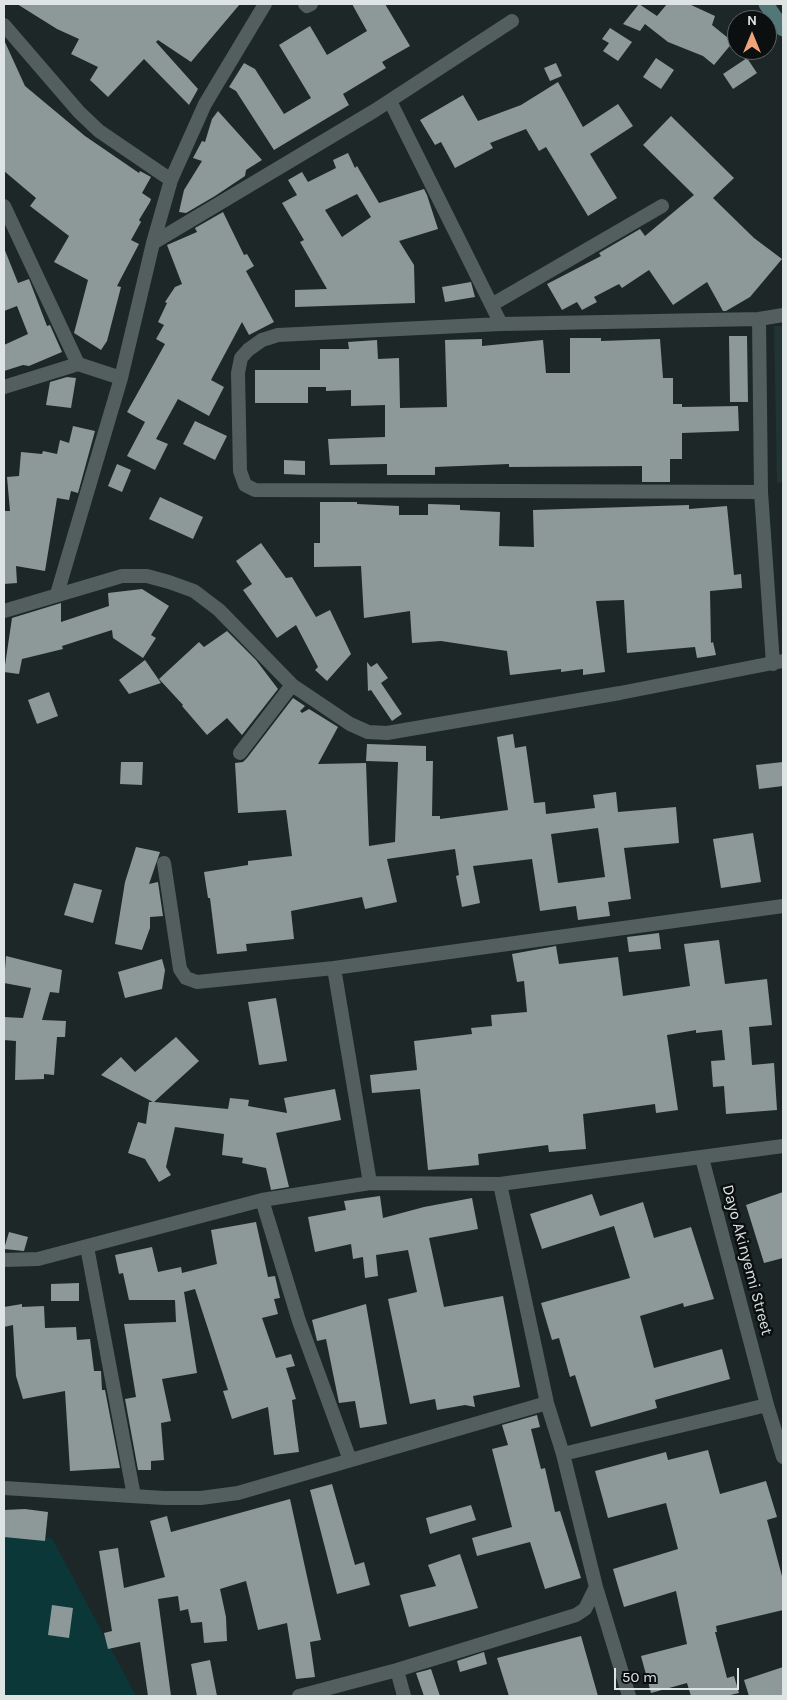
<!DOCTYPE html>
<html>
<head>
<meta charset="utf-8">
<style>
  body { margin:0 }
  #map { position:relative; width:787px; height:1700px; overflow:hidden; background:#1e2728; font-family:Karla,sans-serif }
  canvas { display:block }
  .frame { position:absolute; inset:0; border:5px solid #dee4e4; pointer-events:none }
  .north { position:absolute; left:727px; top:10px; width:50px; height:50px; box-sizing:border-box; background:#0b0f0f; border:1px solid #5f6464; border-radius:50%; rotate:0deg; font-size:14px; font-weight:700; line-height:20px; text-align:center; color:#dee4e4 }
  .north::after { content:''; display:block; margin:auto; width:18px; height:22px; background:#f0a279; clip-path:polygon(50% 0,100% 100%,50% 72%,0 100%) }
  .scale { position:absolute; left:614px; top:1668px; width:125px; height:22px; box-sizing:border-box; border:2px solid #dee4e4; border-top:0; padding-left:6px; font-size:15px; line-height:18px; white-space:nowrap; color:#dee4e4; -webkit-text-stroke:4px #0b0f0f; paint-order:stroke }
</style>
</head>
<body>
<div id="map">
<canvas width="787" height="1700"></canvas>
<div class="frame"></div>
<div class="north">N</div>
<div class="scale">50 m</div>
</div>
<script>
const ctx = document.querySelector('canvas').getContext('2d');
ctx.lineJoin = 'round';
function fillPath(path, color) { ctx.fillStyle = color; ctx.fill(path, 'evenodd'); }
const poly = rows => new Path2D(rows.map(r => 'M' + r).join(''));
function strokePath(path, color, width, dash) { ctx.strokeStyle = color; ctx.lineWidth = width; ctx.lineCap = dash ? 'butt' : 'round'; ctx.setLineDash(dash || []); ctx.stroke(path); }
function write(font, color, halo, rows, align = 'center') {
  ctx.font = font + ' Karla,sans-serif'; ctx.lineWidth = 5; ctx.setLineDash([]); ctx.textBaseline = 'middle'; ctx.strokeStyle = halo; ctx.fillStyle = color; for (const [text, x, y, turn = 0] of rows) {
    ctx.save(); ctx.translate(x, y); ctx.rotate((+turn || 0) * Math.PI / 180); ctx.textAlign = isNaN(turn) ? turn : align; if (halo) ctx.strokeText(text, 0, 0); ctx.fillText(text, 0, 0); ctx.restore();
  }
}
const built = poly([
  [774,326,783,326,783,482,777,483]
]);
const green = poly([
  [4,1536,52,1538,136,1696,4,1696]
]);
const building = poly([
  [17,4,240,4,191,62,158,40,156,42,198,89,189,105,144,59,108,97,90,80,98,67,71,54,79,39,57,29],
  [352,4,385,4,410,46,382,62,386,68,343,94,349,105,274,150,236,91,229,87,244,63,255,69,284,114,311,98,279,45,310,26,327,55,367,31],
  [639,4,657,16,667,4,689,4,715,16,712,25,733,42,714,65,703,56,668,42,645,24,640,31,623,24],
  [610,28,632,42,618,61,603,51,609,43,602,39],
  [4,40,25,86,85,136,139,173,140,171,151,177,142,193,151,199,150,202,139,220,141,222,131,240,139,244,117,286,121,287,107,341,101,350,74,333,88,280,54,262,69,236,30,206,36,198,4,171],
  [656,58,674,70,661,89,643,77],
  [747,58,757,73,733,89,723,74],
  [556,63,562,76,550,81,544,68],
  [558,82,583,127,618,104,633,126,590,154,617,198,588,216,546,147,539,151,526,129,490,143,493,148,455,168,441,142,435,145,420,120,463,95,478,121,521,105],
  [218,111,262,160,246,170,245,176,215,196,186,213,179,212,184,190,202,161,193,158,202,141,205,142,212,119],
  [671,116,734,178,713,198,754,238,782,259,750,297,726,311,723,311,707,282,673,305,649,270,622,288,619,284,594,297,597,302,582,310,577,302,562,310,547,284,601,256,599,253,640,229,645,236,694,195,643,145],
  [348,153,355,168,357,166,379,203,424,189,427,195,438,229,399,241,414,265,415,303,295,307,295,290,327,289,300,242,304,240,282,203,297,195,288,180,302,172,308,182,336,168,333,160],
  [357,194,371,217,342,237,325,210],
  [223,212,244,255,247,254,254,266,246,271,274,322,249,335,242,322,211,380,224,387,209,416,178,399,156,439,168,444,155,470,127,456,145,422,127,412,165,344,156,339,164,325,158,322,167,303,165,302,175,287,182,284,167,245,197,232,195,228],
  [4,248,18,283,29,279,47,326,50,325,62,352,29,366,23,365,4,371,4,345,28,334,17,306,4,311],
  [471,282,475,297,445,302,442,287],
  [729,336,747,336,748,402,730,402],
  [570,338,601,338,601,341,660,339,663,378,673,378,673,404,682,404,682,407,738,406,739,431,682,433,682,459,670,459,670,482,642,482,642,466,509,467,509,464,435,467,435,475,387,475,387,464,330,465,328,439,385,437,385,405,351,406,351,390,326,391,326,387,308,387,308,403,255,403,255,370,320,370,320,349,349,349,348,342,377,340,378,359,399,358,400,408,447,407,445,340,482,339,482,346,543,340,546,373,570,373],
  [67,377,76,378,71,408,46,405,50,382],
  [195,421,227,436,215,460,183,444],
  [73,426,95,431,78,493,71,491,69,500,57,498,45,571,16,566,17,583,4,584,4,511,10,511,7,477,19,476,21,452,42,454,43,451,57,454,60,440,69,443],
  [284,460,305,461,305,475,284,474],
  [117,464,131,470,122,492,108,486],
  [160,497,203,517,193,539,149,519],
  [320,502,357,502,357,504,399,506,399,515,428,515,428,504,460,505,460,510,500,512,499,546,534,547,533,510,689,505,689,509,727,506,734,575,741,574,742,588,710,591,711,643,713,642,716,655,697,658,695,647,627,653,624,600,596,601,605,672,583,675,583,669,561,672,561,669,510,675,507,651,441,641,412,643,410,611,364,618,361,566,314,567,314,543,320,543],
  [261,543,286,578,292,577,316,617,330,610,351,654,327,681,315,670,318,667,296,625,277,638,243,590,252,584,236,561],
  [142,589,169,606,151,635,156,638,143,658,113,638,112,630,62,646,63,649,22,659,19,674,4,672,12,618,61,603,61,622,109,606,108,593],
  [227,631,256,660,278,689,242,735,227,718,207,735,182,706,183,705,159,679,199,642,204,647],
  [145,660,161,683,129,694,119,680],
  [367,662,371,667,377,663,388,678,381,683,402,714,392,721,371,690,368,691],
  [49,692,58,716,37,724,28,700],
  [293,698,305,706,300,711,302,713,309,709,338,727,318,764,366,763,369,846,395,842,398,762,366,761,367,744,426,746,426,761,433,761,432,816,440,816,440,819,508,810,497,737,513,734,515,748,526,746,534,803,545,802,546,814,595,808,593,795,616,792,618,812,676,807,679,843,624,848,631,899,608,902,610,916,578,920,576,906,540,911,532,859,473,866,480,903,462,907,456,876,459,875,455,849,387,859,397,902,365,909,362,897,291,911,294,939,246,944,247,951,217,954,210,898,208,898,204,872,248,865,248,861,292,856,286,810,238,813,235,763,243,762,247,758],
  [598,828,605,877,558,883,551,834],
  [121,762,143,762,142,785,120,784],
  [783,762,783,786,759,789,756,765],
  [753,833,761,882,721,888,713,839],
  [136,847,160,852,149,884,158,882,163,916,150,917,150,928,142,950,115,944,125,882],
  [74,883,102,890,93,923,64,915],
  [659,933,661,949,629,952,627,937],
  [719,940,725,984,767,979,772,1025,749,1027,752,1065,774,1063,777,1110,726,1114,724,1086,713,1087,711,1061,725,1060,722,1030,696,1033,696,1030,667,1035,678,1110,656,1113,655,1104,583,1114,586,1149,549,1152,548,1145,478,1154,479,1165,428,1170,420,1089,372,1093,370,1075,417,1070,414,1041,472,1034,471,1028,492,1026,491,1015,527,1012,524,981,517,982,512,954,556,946,559,964,618,957,623,996,690,986,684,944],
  [6,956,62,970,59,993,50,992,42,1020,66,1021,65,1037,57,1037,54,1075,44,1074,44,1079,15,1080,16,1041,4,1040,4,1017,23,1018,31,988,4,983],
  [162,959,165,970,162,989,125,998,118,972],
  [276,998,287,1061,259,1065,248,1002],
  [176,1037,199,1061,154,1102,228,1109,230,1098,249,1100,248,1106,287,1113,284,1098,335,1089,341,1120,276,1133,289,1187,271,1190,266,1168,242,1163,243,1158,222,1155,224,1134,175,1127,166,1167,171,1175,159,1182,145,1159,128,1153,138,1122,146,1124,149,1102,153,1102,101,1075,121,1057,135,1072],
  [783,1192,783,1258,764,1263,746,1205],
  [592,1194,600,1216,643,1202,654,1238,691,1227,714,1299,684,1307,683,1303,640,1316,654,1368,722,1349,730,1379,655,1400,657,1408,591,1427,575,1375,570,1377,559,1338,552,1340,541,1303,630,1278,614,1226,542,1249,530,1214],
  [380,1196,383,1218,424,1207,472,1198,478,1229,429,1238,444,1307,503,1296,520,1387,473,1396,475,1407,465,1405,437,1410,435,1399,410,1404,388,1299,417,1292,408,1250,376,1255,378,1276,365,1278,363,1257,353,1259,351,1244,315,1252,308,1217,346,1210,344,1201],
  [256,1222,268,1277,275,1276,280,1298,274,1299,278,1314,262,1318,276,1358,291,1354,295,1366,286,1368,296,1399,292,1400,299,1452,274,1455,268,1407,232,1419,223,1391,228,1390,195,1289,184,1292,197,1373,162,1379,171,1421,161,1423,164,1460,151,1461,151,1470,138,1470,125,1399,136,1397,124,1324,176,1322,175,1300,129,1300,123,1273,119,1274,115,1255,152,1247,158,1272,181,1267,182,1273,217,1264,211,1230],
  [9,1232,28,1237,24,1251,4,1249],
  [79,1283,79,1301,51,1301,51,1284],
  [22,1304,22,1307,44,1306,45,1328,76,1327,77,1340,90,1339,94,1371,101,1371,102,1390,105,1390,120,1468,70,1471,65,1391,23,1399,16,1376,13,1325,4,1327,4,1307],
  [366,1304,387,1424,360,1428,355,1401,339,1403,326,1339,317,1341,312,1320],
  [537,1415,540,1427,531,1429,541,1469,545,1468,555,1512,560,1511,581,1578,545,1589,530,1542,477,1556,472,1538,512,1527,492,1449,508,1445,502,1425],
  [708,1450,720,1494,766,1481,777,1517,767,1520,783,1580,783,1610,716,1626,717,1632,715,1632,727,1678,734,1676,739,1693,726,1696,691,1696,687,1683,651,1693,641,1656,687,1644,676,1591,624,1607,613,1569,678,1549,666,1503,608,1518,595,1471,666,1452,668,1460],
  [332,1484,355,1565,364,1562,370,1585,337,1594,310,1490],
  [290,1499,321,1640,310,1642,315,1677,296,1679,287,1623,258,1630,246,1581,220,1589,226,1617,227,1641,204,1643,202,1622,191,1623,188,1609,180,1611,178,1596,158,1599,171,1696,148,1696,140,1642,108,1649,104,1633,112,1631,99,1551,118,1548,124,1588,165,1577,150,1521,167,1516,171,1532],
  [471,1505,476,1520,430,1534,426,1518],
  [25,1509,48,1512,45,1541,4,1537,4,1510],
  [460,1554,478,1608,409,1627,400,1595,436,1586,428,1565],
  [52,1605,73,1608,69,1638,48,1635],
  [581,1636,598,1696,509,1696,497,1658],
  [484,1652,487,1664,460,1672,457,1661],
  [210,1660,217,1696,197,1696,191,1664],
  [783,1667,783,1696,749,1696,744,1680],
  [431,1669,440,1696,424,1696,416,1673]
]);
const street = poly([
  [305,4,307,6,311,4],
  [4,25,79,112,99,131,171,180],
  [390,101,501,324],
  [4,206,78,364],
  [153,243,374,111,512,21],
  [493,304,662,206],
  [759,319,761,492,773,664],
  [4,387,78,364,121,378],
  [761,492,255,490,245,485,240,471,238,373,241,358,248,350,262,340,278,335,501,324,759,319,783,315],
  [57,594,121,378,153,243,171,180,205,104,265,4],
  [4,611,122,576,147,576,169,582,194,591,219,610,292,685,350,724,368,732,387,733,620,693,783,661],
  [240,753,292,685],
  [164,863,180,969,186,978,197,982,334,968,783,906],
  [334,968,370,1183],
  [702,1158,767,1405,783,1457],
  [500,1184,547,1403,563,1454,596,1587,629,1696],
  [262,1200,299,1321,350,1460],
  [87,1247,134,1496],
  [4,1260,38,1259,262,1200,370,1183,500,1184,783,1146],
  [563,1454,767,1405],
  [4,1488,164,1498,201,1498,238,1493,547,1403],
  [397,1670,404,1696],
  [299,1696,397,1670,576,1615,585,1609,596,1587]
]);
const secondary = poly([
  [766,4,783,29]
]);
const streetNames = [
  ["Dayo Akinyemi Street",747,1260,75]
];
fillPath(built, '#213333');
fillPath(green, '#0b3739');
fillPath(building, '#8d9898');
strokePath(street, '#535e5e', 14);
strokePath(secondary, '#517778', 15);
write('16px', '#dee4e4', '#0b0f0f', streetNames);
</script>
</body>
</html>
